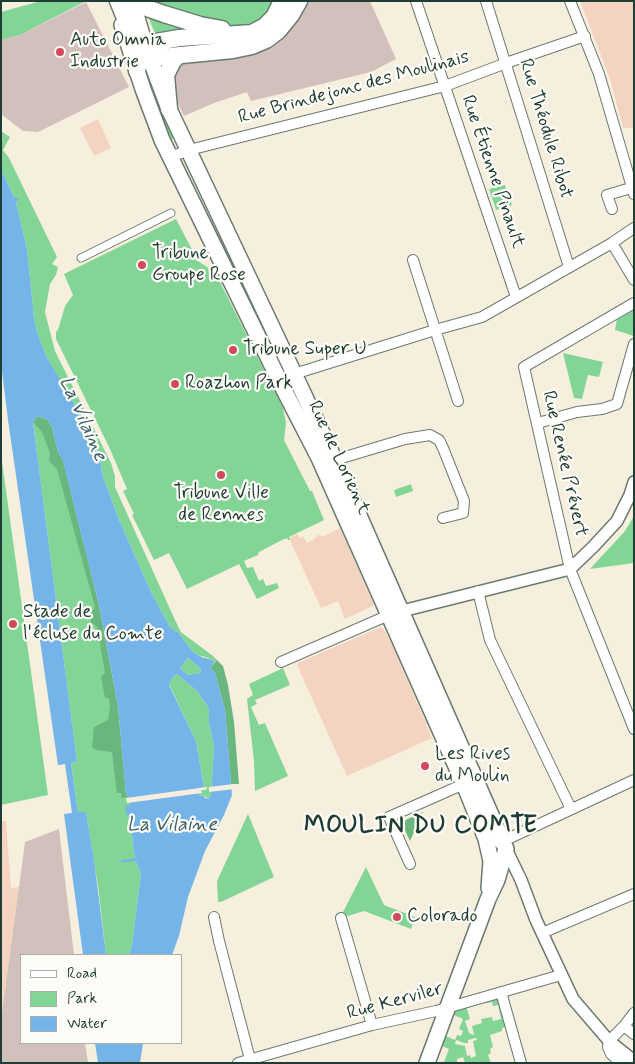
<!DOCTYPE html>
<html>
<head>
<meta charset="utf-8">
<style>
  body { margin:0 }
  #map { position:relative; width:635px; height:1064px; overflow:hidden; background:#f6efde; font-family:Mynerve,sans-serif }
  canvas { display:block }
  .frame { position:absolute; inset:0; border:2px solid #1f3d34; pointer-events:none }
  .legend { position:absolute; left:20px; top:954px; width:162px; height:90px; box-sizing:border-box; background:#fdfcf7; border:1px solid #a4b0a9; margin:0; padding:6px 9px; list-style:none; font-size:15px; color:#1f3d34 }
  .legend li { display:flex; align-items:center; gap:10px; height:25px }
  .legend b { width:25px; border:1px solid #a4b0a9 }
</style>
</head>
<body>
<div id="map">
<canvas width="635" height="1064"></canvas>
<div class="frame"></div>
<ul class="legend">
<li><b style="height:6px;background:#fff"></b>Road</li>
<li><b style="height:14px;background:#83d596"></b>Park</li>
<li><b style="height:14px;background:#75b4e9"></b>Water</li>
</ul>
</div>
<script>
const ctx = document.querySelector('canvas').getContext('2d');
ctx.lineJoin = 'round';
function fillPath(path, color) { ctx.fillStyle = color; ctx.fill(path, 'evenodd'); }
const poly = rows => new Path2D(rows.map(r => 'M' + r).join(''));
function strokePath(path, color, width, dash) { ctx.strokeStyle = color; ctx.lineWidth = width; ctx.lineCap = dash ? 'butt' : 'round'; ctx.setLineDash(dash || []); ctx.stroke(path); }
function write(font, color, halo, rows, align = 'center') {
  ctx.font = font + ' Mynerve,sans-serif'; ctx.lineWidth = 4.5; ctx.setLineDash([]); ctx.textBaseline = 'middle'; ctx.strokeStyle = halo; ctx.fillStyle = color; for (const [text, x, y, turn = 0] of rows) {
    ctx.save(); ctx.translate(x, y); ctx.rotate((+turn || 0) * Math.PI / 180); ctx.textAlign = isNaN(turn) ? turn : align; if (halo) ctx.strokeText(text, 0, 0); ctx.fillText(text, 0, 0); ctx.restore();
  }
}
const built = poly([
  [580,1,634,1,634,128,623,128,610,79],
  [98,119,111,148,94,156,80,128],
  [340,528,374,605,345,619,338,601,321,608,289,538,297,534,300,538,303,536,307,543,313,540,318,535,324,536],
  [381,627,384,630,394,649,424,719,426,719,428,723,426,724,432,738,347,776,297,665,298,663],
  [1,821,6,821,11,888,19,887,1,1020]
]);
const industrial = poly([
  [304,1,370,1,396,59,371,72,251,101,247,92,214,103,184,116,171,90,172,69,185,61],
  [86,2,129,87,38,132,23,131,1,114,1,40,20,35],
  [59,829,74,955,21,955,21,1043,85,1043,88,1063,1,1063,1,1020,25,842]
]);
const green = poly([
  [41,1,86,1,20,35,1,40,1,12],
  [149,1,274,1,266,16,254,23,235,26,229,25],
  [147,14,200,31,156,36],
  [143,61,176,137,170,140,142,70],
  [1,131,10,137,3,150,9,158,57,257,52,264,58,267,56,275,50,284,45,312,55,351,111,463,115,476,115,487,175,620,181,632,213,656,217,660,214,663,213,660,202,656,201,657,193,652,178,632,175,631,170,627,151,592,119,520,102,474,100,457,91,437,46,356,37,332,34,318,27,249,16,202,18,200,14,197,1,169],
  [505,185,512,205,496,210,489,189],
  [176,219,198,261,210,269,219,280,283,408,286,423,284,440,310,491,312,491,324,520,289,537,290,540,288,540,287,538,280,541,259,552,258,555,244,561,247,568,253,567,259,581,263,579,266,586,277,583,279,588,257,599,239,564,187,589,169,553,154,560,132,515,134,514,123,491,127,489,110,449,56,339,56,332,58,330,65,306,73,295,64,274],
  [634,303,634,336,615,330,618,312],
  [563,353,603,362,599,377,588,375,582,399,574,398],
  [48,420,88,559,119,730,126,794,129,797,130,805,130,818,135,860,141,873,132,945,129,955,106,955,98,886,86,812,78,812,71,763,77,762,33,422],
  [1,454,48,795,1,805],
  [411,484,413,491,396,497,394,490],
  [634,516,634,563,590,569,625,531],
  [188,658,201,669,200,673,188,675,180,668],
  [283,668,290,685,255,700,257,704,251,707,259,725,265,723,288,776,255,791,254,761,247,699,253,695,249,684],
  [177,674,198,692,209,709,209,723,214,746,211,795,208,799,203,795,200,796,198,788,204,787,196,741,169,684,173,677],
  [248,814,274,877,221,902,218,902,217,881],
  [366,867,384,905,415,917,411,929,364,911,341,918,341,916],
  [496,998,498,1000,506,1027,502,1028,502,1031,490,1035,493,1047,490,1049,491,1053,488,1055,491,1063,465,1063,463,1057,457,1059,457,1063,442,1063,444,1062,449,1049,442,1046,446,1036,455,1040,457,1035,461,1036,463,1031,459,1029,463,1019,454,1015,456,1009,466,1006,470,1019,465,1021,469,1033,474,1035,472,1026,482,1023,481,1019,492,1017,493,1021,501,1019,498,1005,493,1006,492,1002,487,1003,486,1000],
  [476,1038,477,1040,473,1041,476,1056,471,1058,470,1055,467,1056,465,1046,455,1044,456,1040,464,1043,468,1043,468,1040]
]);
const forest = poly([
  [38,416,48,420,52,427,58,452,63,460,99,605,118,706,126,794,129,797,122,798,121,793,117,793,112,752,96,750,92,747,94,727,108,720,110,706,109,698,105,698,101,677,105,673,97,627,91,622,90,615,95,607,57,469,49,461,50,453,42,432,33,422],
  [217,660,223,666,228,685,234,722,239,784,231,784,225,710,215,673,210,668],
  [423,812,410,841,401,822]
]);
const water = poly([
  [1,169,14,197,19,199,16,202,27,249,34,318,37,332,46,356,72,400,100,457,102,474,119,520,151,592,170,627,175,631,178,632,193,652,201,657,213,660,214,663,210,668,215,673,225,710,232,795,224,815,205,851,188,897,179,936,172,955,129,955,132,945,141,873,135,860,130,818,126,813,125,807,130,805,129,797,126,794,118,706,99,605,63,461,58,452,52,427,48,420,38,416,33,422,77,762,71,763,78,812,86,812,94,860,106,955,83,955,64,814,72,813,65,764,58,765,8,420,1,363],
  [188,658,201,669,200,673,188,675,180,668],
  [177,674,198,692,209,709,209,723,214,746,211,795,208,799,205,798,203,795,200,796,198,788,204,787,196,741,169,685,173,677],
  [95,1043,143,1043,140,1063,98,1063]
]);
const pier = poly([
  [234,784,234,789,209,792,209,787],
  [207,787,206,790,201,790,202,793,127,803,126,798]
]);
const stream = poly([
  [122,861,135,860]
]);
const pedestrian = poly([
  [81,258,171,213]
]);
const minor = poly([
  [416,1,516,297],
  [486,1,569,267],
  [570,1,599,74,634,194],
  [170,157,189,150,445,86,509,62,585,36],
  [612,209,607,195,631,188],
  [612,243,634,280],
  [413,260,458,401],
  [634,303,524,367,570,569,634,729],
  [294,374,435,330,482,317,612,243,634,228],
  [538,423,577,412,602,409,617,404,634,344],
  [335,460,405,439,430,435,439,440,443,448,464,501,463,513,443,518],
  [478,591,490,640,571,809],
  [281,662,389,615],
  [499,843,634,780],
  [410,864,389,817,464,784],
  [214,917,219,941,251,1063],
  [341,918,372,1025],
  [542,933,634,894],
  [501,992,521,1063],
  [624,1026,634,1034],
  [238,1063,372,1025,436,1011,561,975],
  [621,1063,611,1054,608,1047,609,1041,624,1026,634,1013]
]);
const tertiary = poly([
  [394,613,570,569,593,547,617,521,630,495,634,482],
  [506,849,521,880,536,920,573,999,609,1041,634,1061]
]);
const primary = poly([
  [132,1,145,45,169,109,331,452,506,849,497,880,488,899,427,1063],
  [122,25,143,89,162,140,285,392,319,458,464,784,486,839,491,861,489,888]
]);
const trunk = poly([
  [118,1,131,33,141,51,151,58,233,50,252,46,266,40,278,31,291,15,299,1],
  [136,1,147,8,164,14,200,25,222,29],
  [137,71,141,51,145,45,150,43,179,38,252,33,265,26,274,17,282,1],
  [169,109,166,75,173,61,179,55]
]);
const markers = [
  [60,52,5,"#d1495b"],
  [142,265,5,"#d1495b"],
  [233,350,5,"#d1495b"],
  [175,384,5,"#d1495b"],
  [221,475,5,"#d1495b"],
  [13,624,5,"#d1495b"],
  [425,766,5,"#d1495b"],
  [397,917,5,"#d1495b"]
];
const poiNames = [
  ["Auto Omnia",70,41],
  ["Industrie",70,63],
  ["Tribune",152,254],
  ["Groupe Rose",152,276],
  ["Tribune Super U",243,350],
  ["Roazhon Park",185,384],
  ["Tribune Ville",221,494,"center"],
  ["de Rennes",221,516,"center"],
  ["Stade de",23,613],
  ["l'écluse du Comte",23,635],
  ["Les Rives",435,755],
  ["du Moulin",435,777],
  ["Colorado",407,917]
];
const streetNames = [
  ["Rue Brindejonc des Moulinais",354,88,-15],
  ["Rue Théodule Ribot",545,129,73],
  ["Rue Étienne Pinault",492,172,71],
  ["Rue de Lorient",338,458,65],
  ["Rue Renée Prévert",564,464,77],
  ["Rue Kerviler",395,1002,-15]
];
const waterNames = [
  ["La Vilaine",82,419,66],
  ["La Vilaine",172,826]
];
const districtNames = [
  ["MOULIN DU COMTE",421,827]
];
fillPath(built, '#f5d3c1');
fillPath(industrial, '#d1c0bc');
fillPath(green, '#83d596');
fillPath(forest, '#6ab67f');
fillPath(water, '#75b4e9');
fillPath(pier, '#f6efde');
strokePath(stream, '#75b4e9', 2.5);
strokePath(pedestrian, '#6a7b70', 9);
strokePath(minor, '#6a7b70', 12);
strokePath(tertiary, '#6a7b70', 14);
strokePath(primary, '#6a7b70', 18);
strokePath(trunk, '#6a7b70', 19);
strokePath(pedestrian, '#fff', 7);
strokePath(minor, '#fff', 10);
strokePath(tertiary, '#fff', 11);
strokePath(primary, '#fff', 15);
strokePath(trunk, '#fff', 16);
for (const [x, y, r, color] of markers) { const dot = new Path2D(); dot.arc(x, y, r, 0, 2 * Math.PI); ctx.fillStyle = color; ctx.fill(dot); strokePath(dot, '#fdfcf7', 2); }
write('19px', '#1f3d34', '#fdfcf7', poiNames, 'left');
write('19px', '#1f3d34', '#fdfcf7', streetNames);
write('italic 20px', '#39616a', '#fdfcf7', waterNames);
ctx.letterSpacing = '1px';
write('bold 24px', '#1f3d34', '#fdfcf7', districtNames);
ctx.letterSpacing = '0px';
</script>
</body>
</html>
